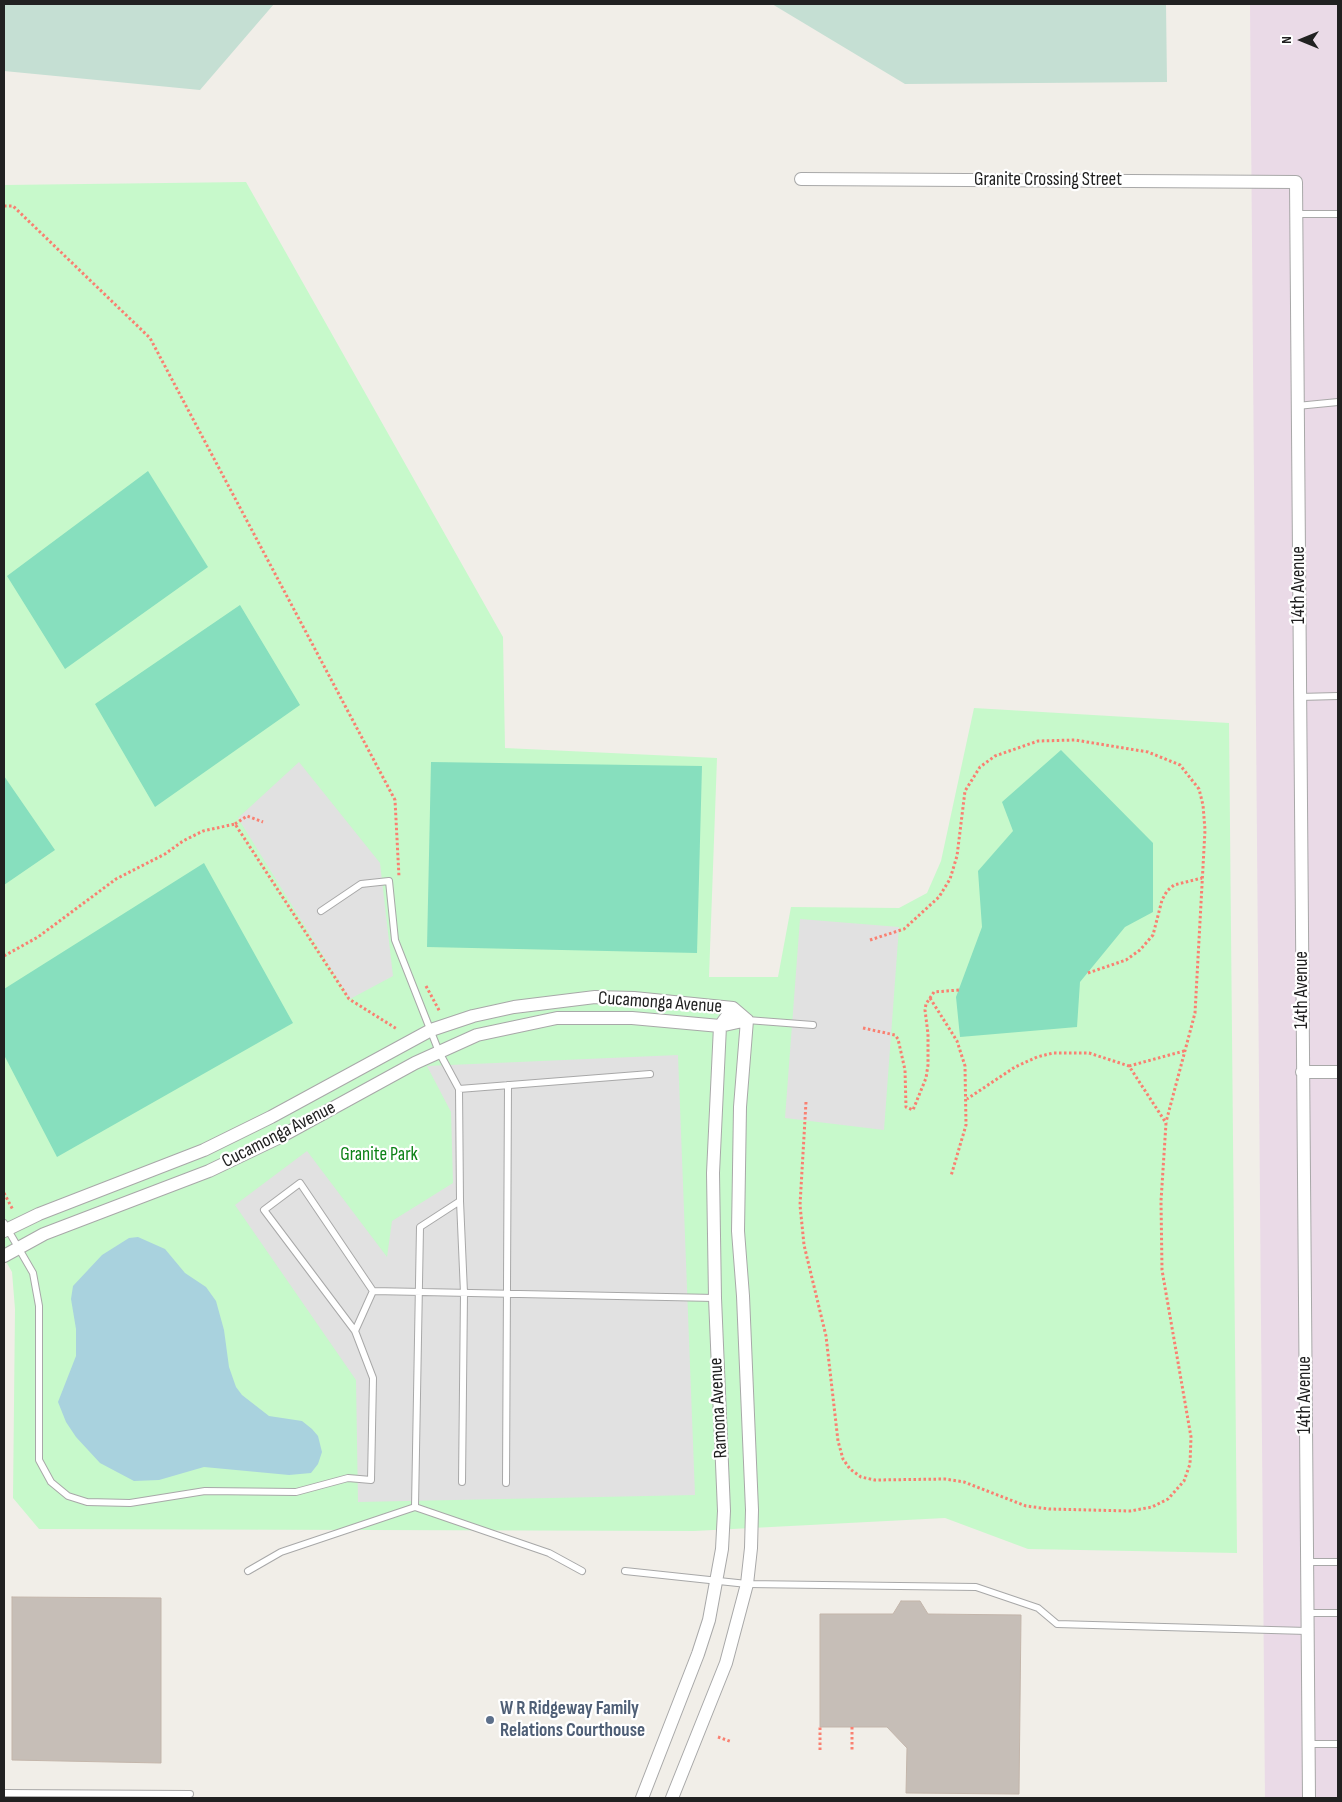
<!DOCTYPE html>
<html>
<head>
<meta charset="utf-8">
<style>
  body { margin:0 }
  #map { position:relative; width:1342px; height:1802px; overflow:hidden; background:#f1eee8; font-family:"Sofia Sans Condensed",sans-serif }
  canvas { display:block }
  .frame { position:absolute; inset:0; border:5px solid #212121; pointer-events:none }
  .north { position:absolute; left:1277px; top:15px; width:50px; height:50px; -webkit-text-stroke:4px #fff; paint-order:stroke; rotate:270deg; font-size:14px; font-weight:700; line-height:20px; text-align:center; color:#212121 }
  .north::after { content:''; display:block; margin:auto; width:18px; height:22px; background:#212121; clip-path:polygon(50% 0,100% 100%,50% 72%,0 100%) }
</style>
</head>
<body>
<div id="map">
<canvas width="1342" height="1802"></canvas>
<div class="frame"></div>
<div class="north">N</div>
</div>
<script>
const ctx = document.querySelector('canvas').getContext('2d');
ctx.lineJoin = 'round';
function fillPath(path, color) { ctx.fillStyle = color; ctx.fill(path, 'evenodd'); }
const poly = rows => new Path2D(rows.map(r => 'M' + r).join(''));
function strokePath(path, color, width, dash) { ctx.strokeStyle = color; ctx.lineWidth = width; ctx.lineCap = dash ? 'butt' : 'round'; ctx.setLineDash(dash || []); ctx.stroke(path); }
function write(font, color, halo, rows, align = 'center') {
  ctx.font = font + ' "Sofia Sans Condensed",sans-serif'; ctx.lineWidth = 4.5; ctx.setLineDash([]); ctx.textBaseline = 'middle'; ctx.strokeStyle = halo; ctx.fillStyle = color; for (const [text, x, y, turn = 0] of rows) {
    ctx.save(); ctx.translate(x, y); ctx.rotate((+turn || 0) * Math.PI / 180); ctx.textAlign = isNaN(turn) ? turn : align; if (halo) ctx.strokeText(text, 0, 0); ctx.fillText(text, 0, 0); ctx.restore();
  }
}
const industrial = poly([
  [1250,4,1338,4,1338,1798,1265,1798]
]);
const wetland = poly([
  [4,4,274,4,200,90,4,71],
  [772,4,1166,4,1167,82,905,84]
]);
const park = poly([
  [246,182,503,637,505,748,717,758,709,977,778,977,791,907,899,908,927,893,941,861,974,708,1229,723,1237,1553,1028,1549,945,1518,694,1531,39,1529,13,1498,15,1309,12,1272,4,1258,4,185]
]);
const pitch = poly([
  [148,471,208,567,65,669,7,576],
  [240,605,300,705,155,807,95,704],
  [1061,750,1153,843,1153,912,1125,927,1080,982,1077,1027,960,1037,956,997,982,927,978,871,1013,831,1002,802],
  [431,762,702,766,697,953,427,947],
  [4,776,55,850,4,885],
  [204,863,293,1023,57,1157,4,1055,4,989]
]);
const parking = poly([
  [299,762,380,863,393,976,350,999,238,818],
  [800,919,899,927,884,1130,785,1118],
  [678,1055,695,1495,358,1502,356,1380,235,1205,307,1151,387,1257,392,1221,453,1183,451,1112,427,1066]
]);
const water = poly([
  [138,1237,165,1249,185,1273,206,1287,216,1301,224,1330,229,1367,236,1387,242,1395,269,1416,302,1421,312,1429,318,1436,322,1452,318,1464,311,1473,289,1475,204,1467,159,1480,134,1481,100,1463,76,1437,66,1422,58,1402,76,1356,76,1329,71,1299,73,1286,102,1255,129,1238]
]);
const building = poly([
  [12,1597,161,1598,161,1763,12,1760,12,1597],
  [901,1601,920,1601,928,1614,1021,1615,1019,1794,906,1793,907,1748,887,1727,820,1727,820,1614,893,1614,901,1601]
]);
const path = poly([
  [4,206,13,206,150,338,395,800,399,877],
  [235,824,247,816,263,822],
  [870,940,904,929,939,897,950,879,957,856,965,791,980,767,995,756,1038,741,1075,740,1148,752,1180,765,1199,789,1203,805,1205,830,1195,1013,1166,1122],
  [4,956,38,937,116,879,165,854,183,841,203,831,235,824,349,999,397,1029],
  [1088,973,1126,960,1140,950,1153,935,1162,900,1167,891,1174,885,1202,878],
  [426,986,440,1012],
  [930,998,957,1041,965,1066,966,1125,951,1176],
  [863,1028,895,1035,898,1039,905,1070,906,1107,913,1110,926,1078,928,1065,928,1034,925,1010,926,1004,934,992,959,990],
  [1129,1066,1184,1051],
  [806,1102,800,1205,804,1245,826,1336,838,1441,843,1459,850,1469,861,1477,875,1480,945,1479,964,1482,1026,1506,1049,1509,1130,1511,1152,1507,1168,1499,1184,1481,1190,1464,1191,1437,1162,1270,1161,1201,1166,1123,1129,1066,1089,1053,1053,1053,1037,1057,1015,1067,967,1099],
  [4,1193,13,1210],
  [852,1727,852,1750],
  [718,1737,732,1742],
  [820,1750,820,1727]
]);
const service = poly([
  [1296,214,1338,214],
  [1297,406,1338,402],
  [1299,697,1338,696],
  [747,1020,813,1025],
  [459,1089,650,1074],
  [460,1201,464,1293,462,1482],
  [4,1223,33,1273,39,1306,39,1460,51,1482,68,1496,87,1502,130,1503,205,1491,296,1492,348,1478,371,1480,373,1378,355,1331,264,1210,300,1183,373,1291,715,1298],
  [355,1331,373,1291],
  [506,1483,508,1085],
  [415,1507,549,1553,582,1571],
  [1306,1562,1338,1562],
  [248,1571,281,1552,415,1507,420,1227,460,1201,459,1089,439,1052,395,940,389,881,361,884,321,911],
  [625,1571,747,1584,976,1587,1038,1608,1057,1624,1307,1631],
  [1307,1613,1338,1613],
  [1308,1744,1338,1744],
  [4,1793,190,1794]
]);
const minor = poly([
  [801,179,1296,182,1309,1798],
  [1302,1072,1338,1072],
  [4,1231,39,1214,204,1150,271,1117,431,1030,473,1016,514,1007,595,997,634,998,733,1008,747,1020],
  [4,1256,44,1234,209,1171,280,1137,415,1063,477,1035,557,1018,632,1018,720,1026,747,1020],
  [642,1798,698,1654,709,1620,722,1549,724,1511,715,1298,713,1173,720,1026,733,1008],
  [672,1798,726,1663,747,1584,751,1548,752,1510,743,1296,738,1231,740,1107,747,1020]
]);
const markers = [
  [490,1720,5,"#5c6f8a"]
];
const streetNames = [
  ["Granite Crossing Street",1048,180],
  ["14th Avenue",1299,585,-90],
  ["14th Avenue",1302,990,-90],
  ["Cucamonga Avenue",660,1003,4],
  ["Cucamonga Avenue",279,1135,-27],
  ["14th Avenue",1305,1395,-90],
  ["Ramona Avenue",719,1408,-93]
];
const parkNames = [
  ["Granite Park",379,1155]
];
const serviceNames = [
  ["W R Ridgeway Family",500,1709],
  ["Relations Courthouse",500,1731]
];
fillPath(industrial, '#eadae7');
fillPath(wetland, '#c5dfd3');
fillPath(park, '#c7f9cb');
fillPath(pitch, '#87dfbe');
fillPath(parking, '#e1e1e1');
fillPath(water, '#a9d2de');
fillPath(building, '#c6beb7');
strokePath(building, '#c3b5aa', 1);
strokePath(service, '#a8a8a8', 8);
strokePath(minor, '#a8a8a8', 14);
strokePath(path, '#f98071', 3, [2.5, 2.5]);
strokePath(service, '#fff', 6);
strokePath(minor, '#fff', 12);
for (const [x, y, r, color] of markers) { const dot = new Path2D(); dot.arc(x, y, r, 0, 2 * Math.PI); ctx.fillStyle = color; ctx.fill(dot); strokePath(dot, '#fff', 2); }
write('19px', '#212121', '#fff', streetNames);
write('19px', '#0d8217', '#fff', parkNames);
write('bold 19px', '#4e5e75', '#fff', serviceNames, 'left');
</script>
</body>
</html>
